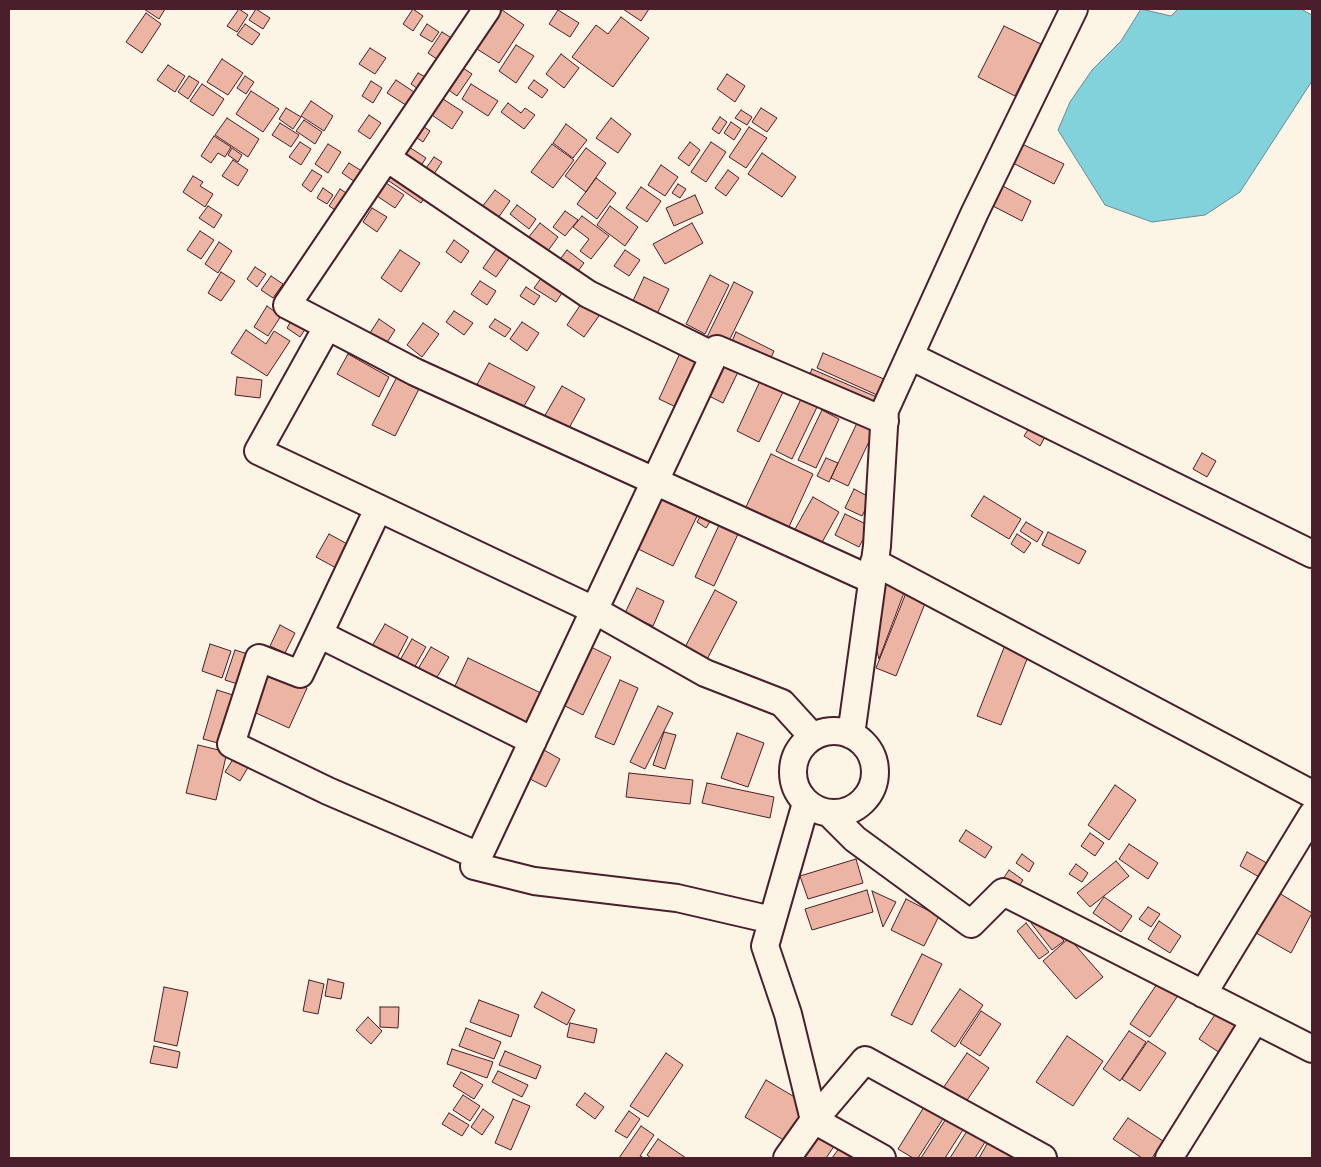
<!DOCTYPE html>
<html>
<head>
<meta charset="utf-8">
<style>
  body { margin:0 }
  #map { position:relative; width:1321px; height:1167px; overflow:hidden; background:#fcf5e5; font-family:Sriracha,sans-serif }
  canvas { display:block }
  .frame { position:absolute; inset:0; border:10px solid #4a1f2b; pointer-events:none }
</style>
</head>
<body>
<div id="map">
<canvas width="1321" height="1167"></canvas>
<div class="frame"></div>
</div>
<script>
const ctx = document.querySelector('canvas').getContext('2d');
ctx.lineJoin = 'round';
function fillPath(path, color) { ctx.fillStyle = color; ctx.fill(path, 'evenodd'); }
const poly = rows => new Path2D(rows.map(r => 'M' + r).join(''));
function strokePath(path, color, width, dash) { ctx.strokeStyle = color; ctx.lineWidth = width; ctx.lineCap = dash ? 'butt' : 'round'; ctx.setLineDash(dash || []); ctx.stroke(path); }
const water = poly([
  [1141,9,1171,16,1178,9,1301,9,1312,15,1312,81,1240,192,1205,215,1152,222,1105,205,1058,130,1070,102,1092,70,1121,41,1141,9]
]);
const building = poly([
  [144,9,165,9,159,19,144,9],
  [239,9,248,15,237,32,227,26,239,9],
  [256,9,270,18,263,29,249,20,256,9],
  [413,9,423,16,413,31,403,24,413,9],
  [623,9,649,9,641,21,623,9],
  [502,10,524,25,499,63,477,49,502,10],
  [558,10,579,23,570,37,549,24,558,10],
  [146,13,161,24,142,53,126,42,146,13],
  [621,17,649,38,613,87,572,57,596,25,608,34,621,17],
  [245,24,260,34,252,45,237,35,245,24],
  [427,24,439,32,432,42,420,35,427,24],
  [1004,26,1041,44,1015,96,978,77,1004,26],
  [442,32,458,42,444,64,428,53,442,32],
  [516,45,534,56,516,83,499,71,516,45],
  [370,48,386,58,375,74,359,64,370,48],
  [561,54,579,68,564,88,546,74,561,54],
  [222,59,243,73,228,95,207,82,222,59],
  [168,65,185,76,175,92,157,80,168,65],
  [460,66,472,74,457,96,446,88,460,66],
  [418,73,429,79,421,91,411,84,418,73],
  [727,74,745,86,735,102,717,89,727,74],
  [189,76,199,82,188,99,178,92,189,76],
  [245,76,254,82,246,94,237,88,245,76],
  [396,80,420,96,412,109,387,93,396,80],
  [534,80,548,90,542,98,528,88,534,80],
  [371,81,382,88,373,103,362,96,371,81],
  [202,84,224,99,213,116,190,101,202,84],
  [471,84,498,101,488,116,462,99,471,84],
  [251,91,279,109,263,132,236,114,251,91],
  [443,99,463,112,452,129,432,115,443,99],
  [311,101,333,116,324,131,301,116,311,101],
  [508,103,521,113,525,108,535,115,524,129,501,112,508,103],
  [286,108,301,117,293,129,279,119,286,108],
  [761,108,777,118,767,132,752,122,761,108],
  [741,110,752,117,747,125,735,118,741,110],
  [369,115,381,123,370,139,358,131,369,115],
  [720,117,727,122,719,134,712,129,720,117],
  [227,118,259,139,248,157,215,135,227,118],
  [611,118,631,134,618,153,596,138,611,118],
  [304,120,322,132,315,144,296,131,304,120],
  [731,122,741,129,734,140,724,133,731,122],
  [280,123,299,135,291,147,272,135,280,123],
  [420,124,430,131,423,142,413,135,420,124],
  [566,124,587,140,573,158,553,143,566,124],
  [749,127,767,138,746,168,729,157,749,127],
  [214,136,231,147,225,157,218,153,211,163,201,156,214,136],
  [300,142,311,149,301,165,289,157,300,142],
  [690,142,700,150,689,166,678,158,690,142],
  [711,142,726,152,706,182,691,172,711,142],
  [1018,142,1064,164,1054,184,1009,161,1018,142],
  [328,144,341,152,328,173,315,164,328,144],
  [552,144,574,160,553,188,531,172,552,144],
  [406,145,426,158,416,173,396,160,406,145],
  [232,148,242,155,238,162,228,155,232,148],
  [586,148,606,163,586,192,565,176,586,148],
  [762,153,796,177,782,197,748,174,762,153],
  [434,157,442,162,432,177,424,171,434,157],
  [233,160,248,170,238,186,222,176,233,160],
  [349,163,365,173,358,184,342,173,349,163],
  [395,165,430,189,421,203,386,179,395,165],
  [661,165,678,177,665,196,648,185,661,165],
  [312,170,322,176,311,192,302,185,312,170],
  [728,170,739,178,726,196,715,188,728,170],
  [193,176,203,182,200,186,213,194,205,207,183,192,193,176],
  [596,178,616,193,597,219,577,204,596,178],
  [383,181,404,195,395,208,374,194,383,181],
  [678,184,686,189,680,198,672,193,678,184],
  [999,184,1031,201,1022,221,989,204,999,184],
  [641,187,661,201,647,222,626,208,641,187],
  [323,188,333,195,327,204,317,198,323,188],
  [340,189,351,196,340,213,329,206,340,189],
  [495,190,510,201,498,218,482,207,495,190],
  [695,195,703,213,674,226,666,208,695,195],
  [517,205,536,219,529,229,510,214,517,205],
  [208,206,222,215,214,228,199,218,208,206],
  [610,206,638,227,625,246,597,225,610,206],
  [372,208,387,217,377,232,363,222,372,208],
  [565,211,578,220,565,236,553,227,565,211],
  [582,216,609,236,591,259,580,251,589,239,573,227,582,216],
  [540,223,558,237,547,252,528,238,540,223],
  [692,223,703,243,665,264,653,244,692,223],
  [200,231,214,240,201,259,187,250,200,231],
  [454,240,469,251,461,263,446,252,454,240],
  [219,242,232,251,218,273,205,264,219,242],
  [501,242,514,251,496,277,483,268,501,242],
  [400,250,420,263,401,292,381,278,400,250],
  [567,250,584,263,575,275,558,262,567,250],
  [625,250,640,260,629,276,614,266,625,250],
  [255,267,266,274,257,287,247,279,255,267],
  [547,270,568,284,556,302,534,288,547,270],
  [221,272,235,281,221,301,208,293,221,272],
  [710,275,729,285,705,334,686,324,710,275],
  [271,276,283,284,273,298,261,290,271,276],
  [644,277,669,289,657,314,632,303,644,277],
  [480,281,496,291,487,305,471,294,480,281],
  [734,282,753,292,726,347,707,337,734,282],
  [526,287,540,296,534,305,520,296,526,287],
  [583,301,601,313,584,337,567,325,583,301],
  [267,306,281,316,268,336,254,327,267,306],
  [454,311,473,323,464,335,446,322,454,311],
  [294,316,308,325,300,337,287,328,294,316],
  [379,319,395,330,386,344,370,333,379,319],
  [495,319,511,329,505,337,489,327,495,319],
  [522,322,539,333,527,351,510,339,522,322],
  [423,323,439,334,422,357,407,345,423,323],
  [246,330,266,344,274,331,290,341,267,376,231,353,246,330],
  [736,332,774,351,768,364,730,346,736,332],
  [681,351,703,361,680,409,659,399,681,351],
  [823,353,884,379,877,395,817,368,823,353],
  [348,354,389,377,379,397,337,374,348,354],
  [717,362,738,372,723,403,703,393,717,362],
  [489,363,535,387,520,413,475,388,489,363],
  [812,369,879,398,873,413,806,384,812,369],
  [399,373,421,385,395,436,372,425,399,373],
  [237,377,262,380,260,398,235,395,237,377],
  [761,379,784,390,759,442,737,431,761,379],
  [562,386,585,399,568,430,544,417,562,386],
  [802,397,818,405,792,459,776,451,802,397],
  [822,410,839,419,816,468,798,460,822,410],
  [1033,422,1048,431,1040,446,1024,436,1033,422],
  [857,423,874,431,848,486,831,478,857,423],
  [1202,453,1216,461,1207,477,1193,469,1202,453],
  [771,454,813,474,788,529,745,509,771,454],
  [826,458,838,463,829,482,817,476,826,458],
  [854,489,871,498,862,516,845,508,854,489],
  [658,490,700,510,673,566,632,546,658,490],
  [984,496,1021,519,1009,539,971,516,984,496],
  [813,497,839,512,820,546,794,531,813,497],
  [705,509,714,515,706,528,697,522,705,509],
  [845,514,870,526,859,547,835,535,845,514],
  [1026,522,1043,532,1037,542,1020,531,1026,522],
  [720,523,739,532,714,586,695,577,720,523],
  [1048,532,1086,551,1079,564,1042,545,1048,532],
  [329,534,351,546,338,569,316,557,329,534],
  [1017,534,1031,543,1024,553,1011,544,1017,534],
  [885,583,905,590,879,659,877,651,885,583],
  [637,588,664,601,653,626,625,613,637,588],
  [908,588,928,596,896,676,876,668,908,588],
  [715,590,737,602,704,665,682,653,715,590],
  [385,624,408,637,395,662,371,648,385,624],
  [280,625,295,633,285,653,270,646,280,625],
  [412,639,426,647,413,670,399,662,412,639],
  [1007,640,1031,649,1001,725,977,716,1007,640],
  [210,644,231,651,222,678,202,671,210,644],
  [431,647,449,657,436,679,418,669,431,647],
  [591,647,611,657,583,715,563,705,591,647],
  [235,650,254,656,244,686,225,680,235,650],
  [468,658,545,695,531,724,454,688,468,658],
  [263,668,307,688,289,728,245,708,263,668],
  [620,680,638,688,614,745,595,737,620,680],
  [217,690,236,696,222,744,203,739,217,690],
  [658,706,673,713,645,769,630,762,658,706],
  [664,732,676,735,665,769,653,765,664,732],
  [737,733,764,743,748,787,721,778,737,733],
  [198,745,227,752,216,800,186,793,198,745],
  [544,750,560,759,546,787,530,779,544,750],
  [237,753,251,762,240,781,225,772,237,753],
  [629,773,693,780,690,804,626,797,629,773],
  [707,783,774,797,770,818,702,803,707,783],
  [1115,785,1136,800,1109,840,1088,825,1115,785],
  [966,830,992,847,985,858,959,841,966,830],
  [1090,833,1104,843,1095,856,1081,846,1090,833],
  [1129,844,1158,863,1148,879,1119,859,1129,844],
  [1247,852,1274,867,1266,881,1240,866,1247,852],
  [1022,854,1034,863,1029,872,1016,863,1022,854],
  [856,859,863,883,808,899,800,876,856,859],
  [1116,861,1129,876,1090,907,1077,893,1116,861],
  [1076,864,1088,873,1082,882,1069,874,1076,864],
  [1009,870,1023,880,1016,891,1001,882,1009,870],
  [867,890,873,912,812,930,805,909,867,890],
  [1274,890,1312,913,1291,953,1251,930,1274,890],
  [872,891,896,902,883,927,872,891],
  [1104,897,1132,916,1121,932,1093,913,1104,897],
  [906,899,939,916,924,946,891,930,906,899],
  [1148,907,1160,914,1151,927,1139,919,1148,907],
  [1043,914,1064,941,1052,950,1031,923,1043,914],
  [1159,921,1181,936,1170,953,1148,939,1159,921],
  [1026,923,1049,952,1039,959,1017,931,1026,923],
  [1069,938,1103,977,1076,999,1043,961,1069,938],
  [922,954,942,964,912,1025,891,1015,922,954],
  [328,979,344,983,341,999,325,996,328,979],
  [309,980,324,984,318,1014,303,1011,309,980],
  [1159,981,1179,994,1150,1037,1130,1024,1159,981],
  [164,987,188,992,177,1046,154,1041,164,987],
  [960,989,983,1005,955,1047,931,1031,960,989],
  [542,992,575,1010,567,1025,534,1007,542,992],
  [479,1000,519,1015,511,1037,470,1022,479,1000],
  [380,1007,399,1007,398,1028,380,1027,380,1007],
  [1218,1010,1239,1025,1220,1053,1199,1039,1218,1010],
  [981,1011,1001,1024,980,1056,960,1043,981,1011],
  [368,1017,382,1031,371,1044,356,1030,368,1017],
  [570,1023,597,1029,594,1043,567,1037,570,1023],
  [466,1028,501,1042,494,1059,459,1046,466,1028],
  [1129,1031,1146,1042,1120,1081,1103,1069,1129,1031],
  [1067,1036,1103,1061,1073,1106,1036,1082,1067,1036],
  [1148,1041,1166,1053,1140,1091,1122,1079,1148,1041],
  [154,1046,180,1052,177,1068,150,1063,154,1046],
  [452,1049,493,1062,487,1078,447,1064,452,1049],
  [505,1051,541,1066,536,1079,499,1065,505,1051],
  [666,1053,683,1065,648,1117,630,1106,666,1053],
  [967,1053,989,1068,961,1109,939,1094,967,1053],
  [498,1071,528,1085,522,1097,492,1082,498,1071],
  [461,1072,483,1085,474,1099,453,1086,461,1072],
  [766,1080,808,1105,787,1142,745,1117,766,1080],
  [585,1093,604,1107,595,1119,576,1105,585,1093],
  [463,1095,480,1106,470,1121,453,1110,463,1095],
  [513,1099,530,1106,511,1150,495,1143,513,1099],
  [929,1099,948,1111,918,1158,913,1158,898,1149,929,1099],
  [483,1109,494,1117,482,1135,471,1127,483,1109],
  [629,1111,640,1119,627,1138,615,1131,629,1111],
  [449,1113,469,1125,462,1136,442,1124,449,1113],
  [949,1114,966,1125,945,1158,921,1158,949,1114],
  [1128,1118,1163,1141,1152,1158,1142,1158,1113,1139,1128,1118],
  [972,1123,990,1134,975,1158,950,1158,972,1123],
  [641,1126,654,1135,640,1156,644,1158,619,1158,641,1126],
  [822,1132,837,1142,826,1158,804,1158,822,1132],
  [991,1137,1029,1158,979,1158,991,1137],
  [658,1139,686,1158,651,1158,647,1155,658,1139],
  [843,1143,857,1153,854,1158,832,1158,843,1143]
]);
const street = poly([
  [487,9,287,305,415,372,872,580],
  [387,158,588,294,714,356],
  [327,327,258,451,594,610,705,673,782,703,813,737],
  [910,356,1312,554],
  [874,562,1312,794],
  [319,634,378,509],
  '793 772a41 41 0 1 1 82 0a41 41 0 1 1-82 0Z',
  [851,735,877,546,885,410,975,212,1074,9],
  [806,803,765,946,788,1014,814,1120,882,1158],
  [829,813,855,839,971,924,1003,892,1312,1049],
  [479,856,328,791,231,744,259,658,300,674,319,634,533,741],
  [772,920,677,898,534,881,474,866,717,349,885,421],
  [1203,994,1312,815],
  [787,1158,814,1120,865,1060,1043,1158],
  [1169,1158,1255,1020]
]);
fillPath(water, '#81d2db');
strokePath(water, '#6b8a95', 1);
fillPath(building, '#ecb4a3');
strokePath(building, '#4a1f2b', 1);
strokePath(street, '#4a1f2b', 30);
strokePath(street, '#fcf5e5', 26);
</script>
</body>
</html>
